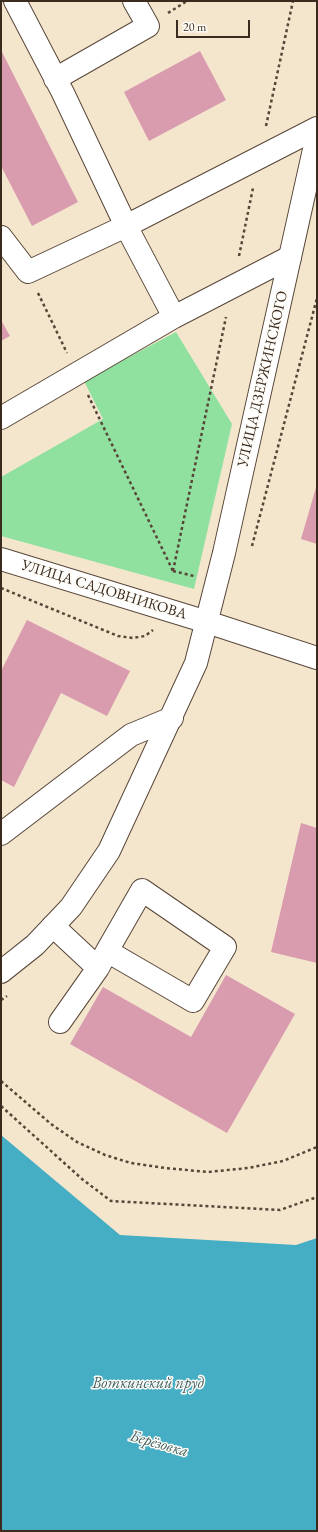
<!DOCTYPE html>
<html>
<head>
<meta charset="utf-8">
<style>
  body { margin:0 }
  #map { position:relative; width:318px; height:1532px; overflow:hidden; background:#f4e6cd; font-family:"EB Garamond",serif }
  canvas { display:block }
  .frame { position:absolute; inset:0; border:2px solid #3b2a1e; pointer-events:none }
  .scale { position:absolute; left:176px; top:20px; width:74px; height:18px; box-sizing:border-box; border:2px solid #3b2a1e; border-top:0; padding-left:5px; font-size:12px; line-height:14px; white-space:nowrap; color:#3b2a1e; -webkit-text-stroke:3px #fdfcf7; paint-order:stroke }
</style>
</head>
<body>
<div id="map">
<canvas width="318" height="1532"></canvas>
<div class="frame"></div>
<div class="scale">20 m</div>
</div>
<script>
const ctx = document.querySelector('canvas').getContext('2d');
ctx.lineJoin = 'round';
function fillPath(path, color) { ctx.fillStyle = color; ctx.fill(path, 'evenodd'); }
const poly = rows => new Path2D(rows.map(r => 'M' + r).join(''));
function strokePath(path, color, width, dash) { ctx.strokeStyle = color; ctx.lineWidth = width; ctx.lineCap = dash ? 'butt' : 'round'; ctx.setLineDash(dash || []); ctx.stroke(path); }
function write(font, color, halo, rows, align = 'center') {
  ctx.font = font + ' "EB Garamond",serif'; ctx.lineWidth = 3; ctx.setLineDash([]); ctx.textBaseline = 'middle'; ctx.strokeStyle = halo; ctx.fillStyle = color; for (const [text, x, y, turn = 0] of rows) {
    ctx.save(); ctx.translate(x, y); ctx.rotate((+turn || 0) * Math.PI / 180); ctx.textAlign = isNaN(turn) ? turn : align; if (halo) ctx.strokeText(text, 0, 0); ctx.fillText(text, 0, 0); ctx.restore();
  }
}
const green = poly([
  [176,332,232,424,194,589,1,536,1,477,103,419,84,381]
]);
const water = poly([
  [1,1135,120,1235,296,1245,317,1238,317,1531,1,1531]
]);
const building = poly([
  [1,50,78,202,32,226,1,166],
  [200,51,226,100,149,141,124,92],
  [1,320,10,336,1,341],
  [317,484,317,544,301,539],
  [27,620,130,671,107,716,61,693,14,787,1,780,1,671],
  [301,823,317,828,317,963,271,952],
  [226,975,295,1014,227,1133,70,1044,103,987,191,1037]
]);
const path = poly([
  [168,13,187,1],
  [266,126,293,1],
  [239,256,253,188],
  [38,293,67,353],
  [88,395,173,571],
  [252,546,317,298],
  [173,571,226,317],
  [173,571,194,576],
  [1,588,118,636,133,638,145,636,153,630],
  [1,1000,7,996],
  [1,1081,51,1124,77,1142,105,1155,131,1163,165,1168,208,1172,248,1168,283,1161,317,1147],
  [1,1106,82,1179,111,1201,280,1210,317,1197]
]);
const minor = poly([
  [15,1,63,93,126,226,174,317,290,257],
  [55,79,148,26,134,1],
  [1,237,28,272,126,226,317,128],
  [1,418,174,317],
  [1,834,131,735,172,718],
  [53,926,98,968,60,1022],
  [98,968,107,951,142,890,225,947,193,1001,107,951]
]);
const major = poly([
  [1,559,207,622,317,658],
  [1,972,35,945,71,907,109,851,196,663,224,553,317,136]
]);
const streetNames = [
  ["УЛИЦА ДЗЕРЖИНСКОГО",263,379,-77],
  ["УЛИЦА САДОВНИКОВА",104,590,17]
];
const waterNames = [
  ["Воткинский пруд",148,1384],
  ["Берёзовка",159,1444,16]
];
fillPath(green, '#90e0a0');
fillPath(water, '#45aec4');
fillPath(building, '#d99bae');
strokePath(minor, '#574638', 24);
strokePath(major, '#574638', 24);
strokePath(path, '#574638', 2.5, [3, 3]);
strokePath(minor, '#fff', 22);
strokePath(major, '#fff', 22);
write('15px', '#3b2a1e', '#fdfcf7', streetNames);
write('italic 16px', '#3f5f60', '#fdfcf7', waterNames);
</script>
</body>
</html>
